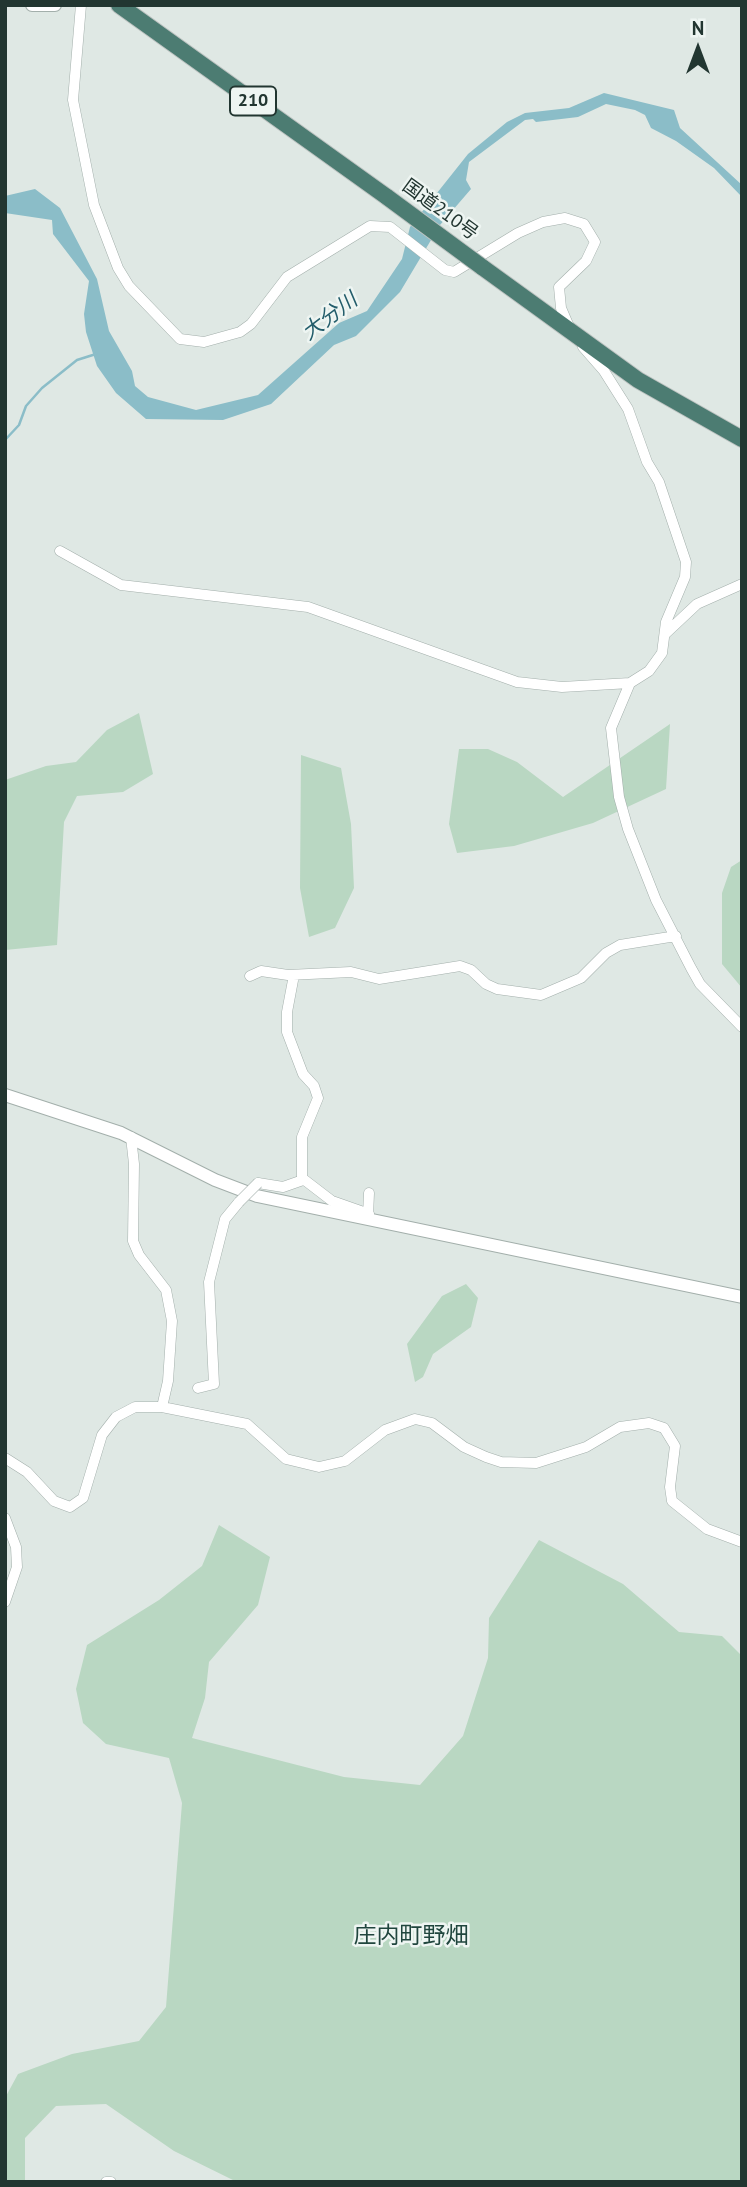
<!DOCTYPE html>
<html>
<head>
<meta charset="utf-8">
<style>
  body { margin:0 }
  #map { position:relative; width:747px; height:2187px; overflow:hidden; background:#dfe8e4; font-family:"PT Sans",sans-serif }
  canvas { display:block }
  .frame { position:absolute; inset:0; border:7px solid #223631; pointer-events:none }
  .north { position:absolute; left:663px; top:14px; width:70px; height:70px; -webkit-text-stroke:5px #eef5f2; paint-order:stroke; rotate:0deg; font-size:19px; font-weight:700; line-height:28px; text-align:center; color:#223631 }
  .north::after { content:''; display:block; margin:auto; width:24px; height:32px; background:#223631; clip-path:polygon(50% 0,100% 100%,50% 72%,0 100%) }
</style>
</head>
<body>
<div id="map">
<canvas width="747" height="2187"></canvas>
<div class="frame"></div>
<div class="north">N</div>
</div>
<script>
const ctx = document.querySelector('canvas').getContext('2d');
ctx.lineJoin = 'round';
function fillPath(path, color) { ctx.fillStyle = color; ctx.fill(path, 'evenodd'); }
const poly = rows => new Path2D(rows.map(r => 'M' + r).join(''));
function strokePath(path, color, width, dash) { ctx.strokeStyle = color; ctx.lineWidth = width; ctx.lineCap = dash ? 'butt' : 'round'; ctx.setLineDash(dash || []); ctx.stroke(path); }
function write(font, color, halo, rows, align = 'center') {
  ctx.font = font + ' "PT Sans","Noto Sans JP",sans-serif'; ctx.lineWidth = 5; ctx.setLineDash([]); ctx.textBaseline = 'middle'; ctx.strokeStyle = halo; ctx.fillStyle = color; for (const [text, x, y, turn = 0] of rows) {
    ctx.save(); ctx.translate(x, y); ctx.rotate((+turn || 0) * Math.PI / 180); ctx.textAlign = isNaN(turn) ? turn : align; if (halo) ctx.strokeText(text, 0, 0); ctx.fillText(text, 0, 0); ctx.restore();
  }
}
const green = poly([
  [139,713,153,774,123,792,77,796,64,822,57,945,5,950,5,780,46,766,76,762,107,730],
  [670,724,666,789,593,823,514,846,457,853,449,824,459,749,488,749,517,762,563,797],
  [301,755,341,768,351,824,354,888,335,928,309,937,300,888],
  [742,860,742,988,722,964,722,893,731,867],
  [466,1284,478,1298,471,1327,433,1354,423,1377,415,1382,407,1344,442,1296],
  [219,1525,270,1557,258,1605,209,1662,205,1698,192,1738,344,1777,420,1785,463,1736,488,1658,489,1618,539,1540,623,1584,679,1632,722,1636,742,1656,742,2182,237,2182,174,2151,106,2104,56,2106,25,2138,25,2182,5,2182,5,2098,18,2074,72,2054,139,2041,166,2007,182,1803,169,1758,106,1744,83,1723,76,1689,87,1645,159,1600,202,1566]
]);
const water = poly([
  [604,93,674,110,680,128,742,185,742,197,714,168,676,141,651,128,645,115,635,110,606,104,578,117,536,122,533,119,525,120,469,162,466,180,471,189,440,225,400,292,356,336,334,345,271,404,223,420,146,419,116,393,97,366,86,332,84,314,89,281,53,234,52,220,5,213,5,196,35,189,60,208,97,279,109,331,132,371,135,386,148,397,196,410,258,395,339,323,367,311,402,259,410,227,468,154,507,122,525,113,569,108]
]);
const stream = poly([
  [5,440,19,425,26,406,42,388,77,360,96,354]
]);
const minor = poly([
  [81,5,73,100,94,205,118,268,129,286,180,339,204,342,240,332,251,324,287,277,370,226,390,227,445,270,454,272,518,233,543,222,565,218,584,224,595,242,586,261,559,287,561,308,570,329],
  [60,551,121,585,308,607,517,682,562,687,630,683,649,671,662,653,666,622,685,577,686,562,659,482,647,462,628,409,604,371,583,347],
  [665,634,697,604,742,584],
  [630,683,611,728,619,797,628,829,656,900,691,968,700,984,742,1027],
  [294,975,287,1012,287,1032,303,1074,314,1086,318,1098,302,1137,302,1178,332,1201,369,1214],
  [250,976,261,971,288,975,351,972,379,979,460,966,471,970,486,984,497,989,541,995,581,978,606,953,620,945,676,936],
  [131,1137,134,1164,133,1241,139,1255,166,1290,172,1321,168,1381,162,1407],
  [258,1183,283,1187,303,1180],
  [368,1216,369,1193],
  [198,1388,214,1384,209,1282,225,1219,239,1202],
  [5,1458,27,1472,54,1501,70,1507,83,1498,102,1435,116,1417,135,1407,162,1407,247,1424,286,1459,319,1467,345,1461,385,1430,415,1419,432,1423,464,1447,486,1457,501,1462,536,1463,586,1447,620,1427,649,1423,664,1428,675,1446,670,1487,672,1501,707,1529,742,1542],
  [5,1518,16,1547,17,1567,5,1602],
  [106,2182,111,2182]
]);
const tertiary = poly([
  [32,5,55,5],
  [5,1095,121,1133,215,1180,257,1196,742,1297]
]);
const trunk = poly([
  [119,5,387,197],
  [482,267,638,380,742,439]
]);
const minorBridge = poly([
  [239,1202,258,1183]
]);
const trunkBridge = poly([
  [387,197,482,267]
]);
const shields = [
  [253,101,46]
];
const shieldNames = [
  ["210",253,101]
];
const streetNames = [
  ["国道210号",440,210,36]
];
const waterNames = [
  ["大分川",330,317,-37]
];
const quarterNames = [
  ["庄内町野畑",411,1936]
];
fillPath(green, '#b9d7c2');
fillPath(water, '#8bbdc8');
strokePath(stream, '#8bbdc8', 2.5);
strokePath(minor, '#a3afab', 11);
strokePath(tertiary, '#a3afab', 14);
strokePath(trunk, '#bdc3c1', 18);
strokePath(minor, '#fff', 10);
strokePath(tertiary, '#fff', 12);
strokePath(trunk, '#4c7c72', 16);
strokePath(minorBridge, '#a3afab', 11, []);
strokePath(trunkBridge, '#bdc3c1', 18, []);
strokePath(minorBridge, '#fff', 10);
strokePath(trunkBridge, '#4c7c72', 16);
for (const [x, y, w] of shields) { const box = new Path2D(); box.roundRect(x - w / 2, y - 14.5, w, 29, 5); ctx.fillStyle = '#eef5f2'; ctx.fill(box); strokePath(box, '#223631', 2); }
write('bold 18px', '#223631', null, shieldNames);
write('19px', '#223631', '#eef5f2', streetNames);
write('italic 21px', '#235d6b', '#eef5f2', waterNames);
write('23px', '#20463e', '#eef5f2', quarterNames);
</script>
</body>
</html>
